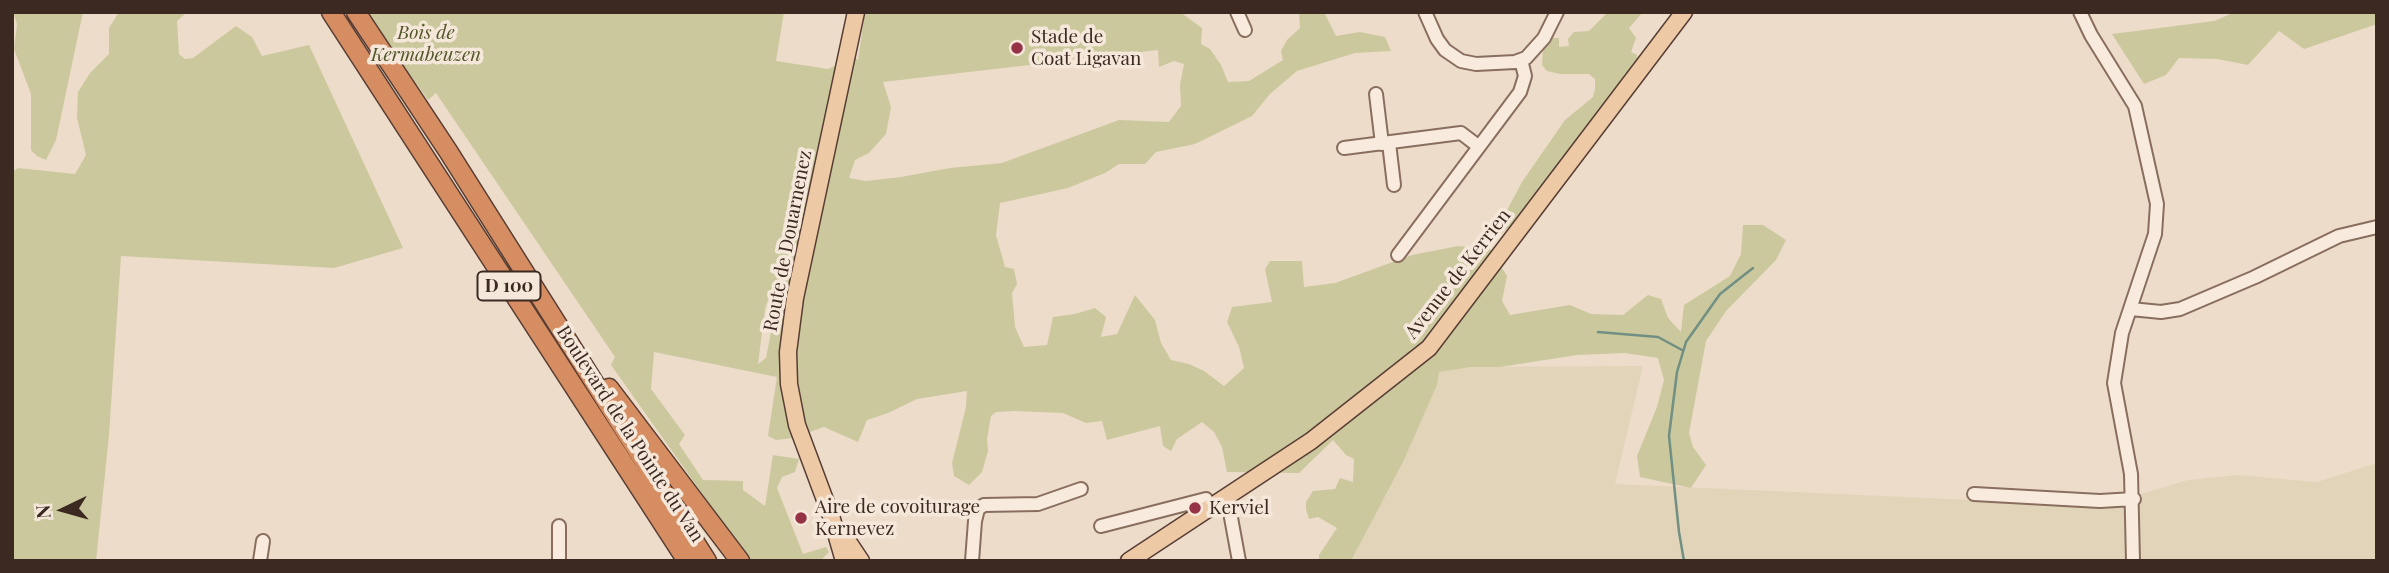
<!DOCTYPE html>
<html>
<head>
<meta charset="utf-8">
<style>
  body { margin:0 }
  #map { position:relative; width:2389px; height:573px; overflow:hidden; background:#eddcca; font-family:"Playfair Display",serif }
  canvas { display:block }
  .frame { position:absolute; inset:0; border:14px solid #3b2922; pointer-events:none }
  .north { position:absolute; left:28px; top:475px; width:70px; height:70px; -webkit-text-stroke:5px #f5e8da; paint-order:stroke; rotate:265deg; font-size:19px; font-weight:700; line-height:28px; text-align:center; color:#3b2922 }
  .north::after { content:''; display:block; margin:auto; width:24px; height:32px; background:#3b2922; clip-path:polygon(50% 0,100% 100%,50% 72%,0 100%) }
</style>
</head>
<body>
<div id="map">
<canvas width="2389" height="573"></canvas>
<div class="frame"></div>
<div class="north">N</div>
</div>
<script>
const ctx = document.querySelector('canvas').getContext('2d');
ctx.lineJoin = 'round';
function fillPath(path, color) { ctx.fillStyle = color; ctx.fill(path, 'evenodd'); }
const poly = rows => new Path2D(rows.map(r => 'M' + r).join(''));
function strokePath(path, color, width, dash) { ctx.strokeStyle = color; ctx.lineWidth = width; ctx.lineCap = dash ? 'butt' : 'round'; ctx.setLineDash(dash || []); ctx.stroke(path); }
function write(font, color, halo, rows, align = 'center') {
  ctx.font = font + ' "Playfair Display",serif'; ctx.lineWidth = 7; ctx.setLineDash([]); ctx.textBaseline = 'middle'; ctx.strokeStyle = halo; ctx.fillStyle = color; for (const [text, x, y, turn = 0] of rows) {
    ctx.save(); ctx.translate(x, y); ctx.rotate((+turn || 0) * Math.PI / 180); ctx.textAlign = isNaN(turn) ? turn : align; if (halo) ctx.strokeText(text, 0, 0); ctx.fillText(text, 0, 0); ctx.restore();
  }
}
const farmland = poly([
  [1643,366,1615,484,2128,507,2141,494,2188,480,2237,475,2317,482,2377,463,2377,561,1351,561,1404,460,1437,385,1438,372,1471,367]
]);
const green = poly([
  [13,12,83,12,56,140,46,160,37,156,31,150,31,94,14,49,17,24],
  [119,12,187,12,177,21,179,54,185,59,193,58,236,26,252,37,262,56,309,45,403,248,334,268,121,256,109,435,96,561,12,561,12,172,18,168,75,174,86,155,77,118,78,92,90,73,109,54,109,28],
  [365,12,784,12,776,61,828,69,854,57,858,60,865,12,1180,12,1202,28,1201,44,1210,49,1221,65,1228,82,1249,81,1283,60,1281,51,1287,40,1300,28,1299,12,1324,12,1336,36,1360,32,1385,37,1391,51,1355,53,1297,71,1270,94,1252,116,1195,144,1156,152,1145,164,1119,164,1105,173,1068,188,1000,203,996,235,1005,267,1014,269,1017,284,1012,293,1015,327,1024,347,1047,345,1053,317,1075,314,1095,308,1106,317,1101,337,1117,334,1135,295,1155,320,1161,343,1171,360,1189,364,1204,371,1224,386,1244,368,1239,347,1227,322,1232,307,1272,302,1265,269,1270,261,1302,261,1304,287,1335,283,1412,255,1458,246,1490,249,1507,276,1502,301,1510,315,1570,305,1591,314,1623,315,1648,295,1661,299,1668,318,1681,332,1684,305,1730,276,1741,254,1743,225,1763,225,1786,240,1776,260,1726,311,1706,341,1689,433,1693,447,1706,465,1691,488,1640,477,1637,456,1657,407,1664,380,1658,358,1625,353,1577,355,1500,367,1471,367,1439,372,1437,385,1404,460,1351,561,1319,561,1319,555,1337,528,1318,517,1309,519,1306,509,1306,502,1313,491,1335,489,1340,478,1353,482,1354,459,1346,455,1333,440,1299,473,1227,472,1222,447,1214,432,1202,422,1177,439,1171,451,1163,446,1160,426,1107,440,1102,421,1086,423,1063,413,1014,411,996,412,991,416,987,439,988,451,982,472,969,485,954,476,952,463,966,407,967,391,917,399,888,413,867,420,858,442,824,427,807,433,803,430,793,438,776,440,768,436,777,377,654,352,651,389,685,435,679,444,703,480,743,481,743,490,765,506,773,455,799,459,795,472,782,477,777,488,803,554,826,547,829,552,820,561,750,561,611,365,615,357,436,93,428,100],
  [1158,50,1159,67,1174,61,1184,64,1180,85,1181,106,1169,122,1119,120,1002,163,950,168,901,177,866,181,849,178,855,160,869,153,886,134,891,107,883,82],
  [773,285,774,316,766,358,758,364,765,309],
  [1608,12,1643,12,1629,28,1636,38,1631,52,1637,55,1638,65,1533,206,1501,234,1504,216,1522,182,1565,120,1593,97,1595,89,1595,79,1589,74,1560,74,1547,71,1542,65,1543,49,1552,38,1559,38,1559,47,1569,46,1568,39,1574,32,1589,31],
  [2235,12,2377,12,2377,24,2304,49,2279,31,2248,65,2217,59,2179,58,2166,75,2144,84,2112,34,2214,21]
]);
const stream = poly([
  [1598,332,1658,337,1682,350],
  [1684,561,1679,532,1669,436,1677,372,1686,342,1720,294,1753,268]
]);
const minor = poly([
  [1237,12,1245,30],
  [1425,12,1437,39,1445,50,1461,61,1476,64,1515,62,1526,58,1544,38,1557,12],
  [2080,12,2091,35,2135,106,2157,204,2155,234,2122,333,2114,383,2131,474,2133,561],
  [1376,94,1382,144],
  [1389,143,1394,185],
  [1344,148,1461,133,1478,146],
  [1398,255,1520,92,1525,76,1521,60],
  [2131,309,2161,312,2180,309,2255,277,2339,236,2377,227],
  [1974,494,2100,501,2134,499],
  [1227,496,1239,561],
  [1101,526,1206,499,1211,507],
  [260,561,263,541],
  [559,561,559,526],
  [972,561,975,521,978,509,984,505,1038,504,1081,489]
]);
const major = poly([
  [841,531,861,561],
  [844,561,831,516,797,425,789,384,788,352,795,298,856,12],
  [1129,561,1311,441,1429,348,1684,12]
]);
const highway = poly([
  [331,12,687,561],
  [356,12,448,151,707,561],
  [609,388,740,561]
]);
const markers = [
  [1017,48,7,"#953245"],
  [1195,508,7,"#953245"],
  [801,518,7,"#953245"]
];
const shields = [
  [509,286,63]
];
const shieldNames = [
  ["D 100",509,286]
];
const parkNames = [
  ["Bois de",426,33],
  ["Kermabeuzen",426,55]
];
const poiNames = [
  ["Stade de",1031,37],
  ["Coat Ligavan",1031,59],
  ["Aire de covoiturage",815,507],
  ["Kernevez",815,529],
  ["Kerviel",1209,508]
];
const streetNames = [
  ["Route de Douarnenez",788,241,-79],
  ["Avenue de Kerrien",1458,274,-52],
  ["Boulevard de la Pointe du Van",630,434,57]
];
fillPath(farmland, '#e2d4b8');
fillPath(green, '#cbc89e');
strokePath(stream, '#719083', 2.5);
strokePath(minor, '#896e5f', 16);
strokePath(major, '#573d33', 19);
strokePath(highway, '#573d33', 21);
strokePath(minor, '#f8ebde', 12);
strokePath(major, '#edc9a6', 16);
strokePath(highway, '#d68d61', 18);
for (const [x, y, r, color] of markers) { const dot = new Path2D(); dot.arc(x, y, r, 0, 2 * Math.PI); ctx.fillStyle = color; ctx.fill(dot); strokePath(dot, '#f5e8da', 2.5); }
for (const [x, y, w] of shields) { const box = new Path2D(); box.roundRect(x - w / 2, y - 14.5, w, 29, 5); ctx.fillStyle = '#f5e8da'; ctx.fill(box); strokePath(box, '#3b2922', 2); }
write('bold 18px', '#3b2922', null, shieldNames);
write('italic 19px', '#53562a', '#f5e8da', parkNames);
write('19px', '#3b2922', '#f5e8da', poiNames, 'left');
write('19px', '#3b2922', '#f5e8da', streetNames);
</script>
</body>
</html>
